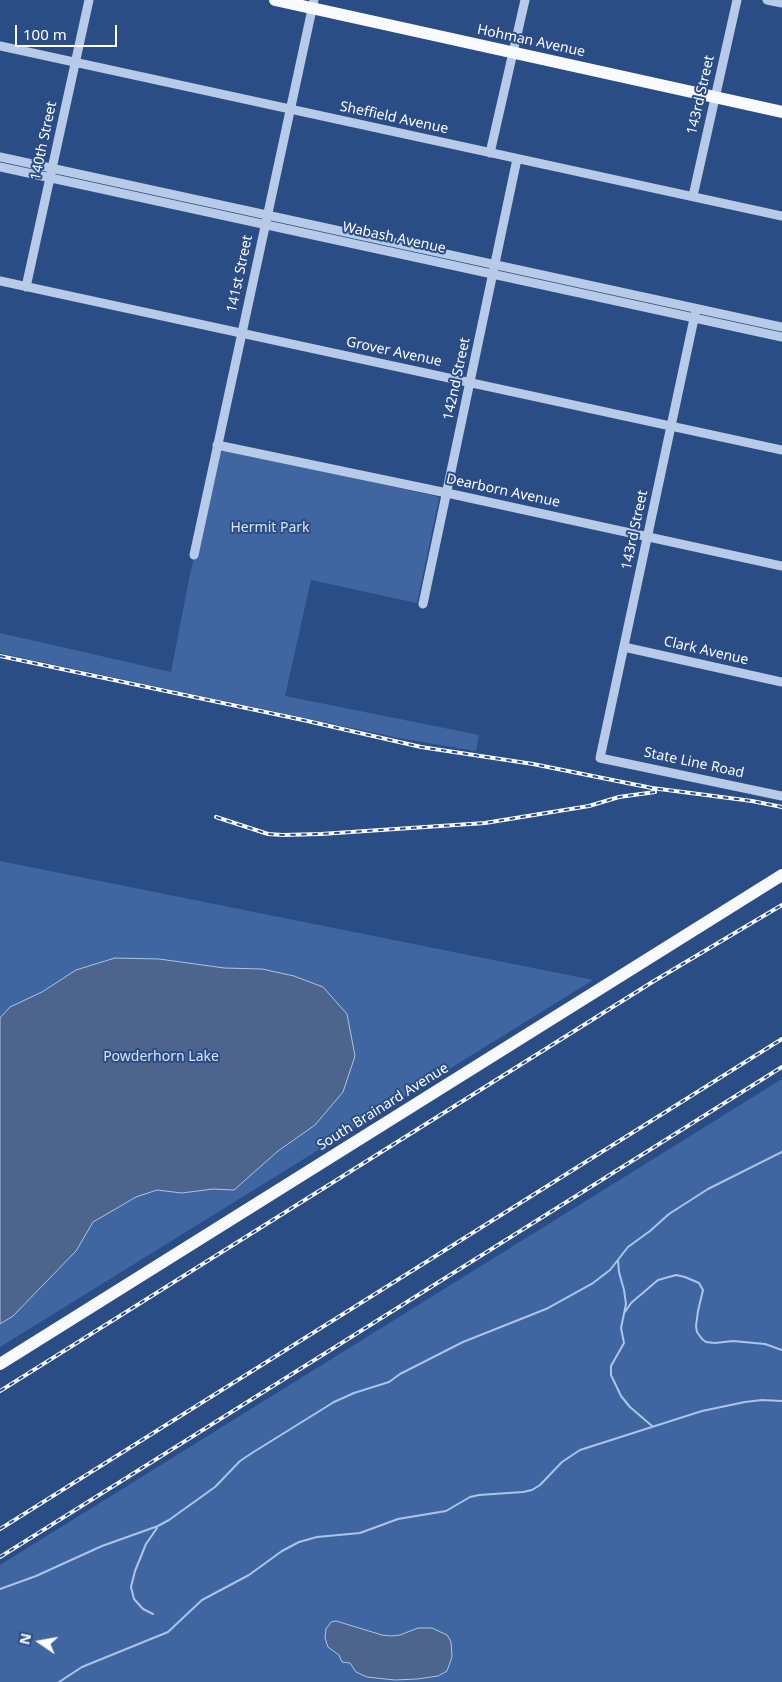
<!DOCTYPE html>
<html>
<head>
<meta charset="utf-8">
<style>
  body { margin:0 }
  #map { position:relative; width:782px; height:1682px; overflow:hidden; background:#2b4d86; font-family:"Noto Sans",sans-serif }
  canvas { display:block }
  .north { position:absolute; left:15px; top:1617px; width:50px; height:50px; -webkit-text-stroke:4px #2b4d86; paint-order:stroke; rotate:282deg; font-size:14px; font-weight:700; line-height:20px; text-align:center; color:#fff }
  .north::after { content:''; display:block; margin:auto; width:18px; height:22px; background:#fff; clip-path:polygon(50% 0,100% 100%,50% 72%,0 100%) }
  .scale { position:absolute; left:15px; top:25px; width:102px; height:22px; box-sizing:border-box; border:2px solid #fff; border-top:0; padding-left:6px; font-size:15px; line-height:18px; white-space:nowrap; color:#fff; -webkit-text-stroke:4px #2b4d86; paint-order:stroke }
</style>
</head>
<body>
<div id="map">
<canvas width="782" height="1682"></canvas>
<div class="north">N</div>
<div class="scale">100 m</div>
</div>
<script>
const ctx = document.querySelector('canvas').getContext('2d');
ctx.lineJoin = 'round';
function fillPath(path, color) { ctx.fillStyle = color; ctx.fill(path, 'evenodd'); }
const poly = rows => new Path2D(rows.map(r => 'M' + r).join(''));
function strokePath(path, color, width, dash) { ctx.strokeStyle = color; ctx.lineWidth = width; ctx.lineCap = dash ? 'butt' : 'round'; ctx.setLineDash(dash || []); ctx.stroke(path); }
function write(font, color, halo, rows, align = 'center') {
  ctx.font = font + ' "Noto Sans",sans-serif'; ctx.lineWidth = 4; ctx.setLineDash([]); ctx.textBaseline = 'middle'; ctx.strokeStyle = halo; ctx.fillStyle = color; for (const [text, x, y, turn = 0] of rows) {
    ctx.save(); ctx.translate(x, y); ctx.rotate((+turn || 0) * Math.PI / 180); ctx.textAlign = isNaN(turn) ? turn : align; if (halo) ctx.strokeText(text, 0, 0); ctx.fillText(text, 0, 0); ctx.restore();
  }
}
const green = poly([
  [225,450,435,496,439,498,417,603,311,580,285,696,479,735,476,751,399,738,0,653,0,633,171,672,189,579,220,453],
  [0,861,593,980,0,1347],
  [782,1079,782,1682,0,1682,0,1565]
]);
const water = poly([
  [115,958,159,959,224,968,262,969,294,976,323,987,347,1014,355,1056,343,1092,315,1125,278,1151,234,1190,213,1189,182,1193,157,1190,136,1197,93,1222,76,1251,13,1316,0,1324,0,1018,10,1007,42,992,76,970,115,958],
  [336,1621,382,1635,391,1636,400,1635,418,1628,432,1628,447,1635,449,1638,451,1642,452,1657,447,1671,438,1676,417,1679,395,1680,367,1677,356,1672,350,1663,342,1662,339,1655,328,1647,325,1638,326,1629,331,1622,336,1621]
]);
const stream = poly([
  [618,1260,619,1272,624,1290,626,1304,621,1328,624,1343,611,1366,611,1375,621,1396,630,1407,652,1426],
  [625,1312,631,1303,658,1280,676,1275,685,1277,699,1283,703,1290,698,1311,696,1326,697,1332,702,1339,706,1342,715,1343,733,1341,765,1344,782,1350],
  [0,1589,36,1576,102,1546,158,1526,169,1520,215,1487,240,1461,252,1453,334,1402,354,1393,389,1382,400,1374,463,1342,546,1309,593,1283,610,1270,628,1247,650,1231,669,1214,708,1189,782,1152],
  [153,1614,143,1609,134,1599,131,1587,135,1571,146,1544,157,1528],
  [59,1682,82,1667,168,1632,202,1600,249,1575,282,1551,299,1542,317,1537,360,1533,398,1519,446,1511,470,1497,479,1495,523,1492,532,1490,540,1485,562,1462,580,1450,702,1411,745,1402,762,1400,782,1401]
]);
const minor = poly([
  [767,0,782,3],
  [0,46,782,216],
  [490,153,525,0],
  [0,157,782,327],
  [0,167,782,337],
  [693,196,737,0],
  [0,281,782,450],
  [26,287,89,0],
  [695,314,600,758,782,796],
  [217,445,447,493,782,566],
  [194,555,314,0],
  [423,604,517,159],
  [624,647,782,682]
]);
const major = poly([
  [275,0,782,112],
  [0,1364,782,875]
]);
const rail = poly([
  [0,656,303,720,421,747,533,764,652,788,752,801,782,807],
  [216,817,268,834,283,835,321,834,485,823,589,806,619,797,655,792],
  [0,1391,654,981,782,905],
  [0,1529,782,1039],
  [0,1557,782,1067]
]);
const streetNames = [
  ["Hohman Avenue",531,41,12],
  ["143rd Street",701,95,-77],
  ["Sheffield Avenue",394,118,12],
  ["140th Street",44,141,-78],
  ["Wabash Avenue",394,238,12],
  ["141st Street",240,274,-78],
  ["Grover Avenue",394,352,12],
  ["142nd Street",457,379,-78],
  ["Dearborn Avenue",503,491,12],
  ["143rd Street",635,530,-78],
  ["Clark Avenue",706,651,13],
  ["State Line Road",694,763,12],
  ["South Brainard Avenue",383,1107,-32]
];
const parkNames = [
  ["Hermit Park",270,528],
  ["Powderhorn Lake",161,1057]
];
fillPath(green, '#4066a2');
fillPath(water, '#4d648d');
strokePath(water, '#acc4e7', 1);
strokePath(stream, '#acc4e7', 2);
strokePath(minor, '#b7cae7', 9);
strokePath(major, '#f8fafe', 12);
strokePath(rail, '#fff', 4);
strokePath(rail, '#2b4d86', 2, [5.5]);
write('14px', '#fff', '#2b4d86', streetNames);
write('14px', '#dae5f6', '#2b4d86', parkNames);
</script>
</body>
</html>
